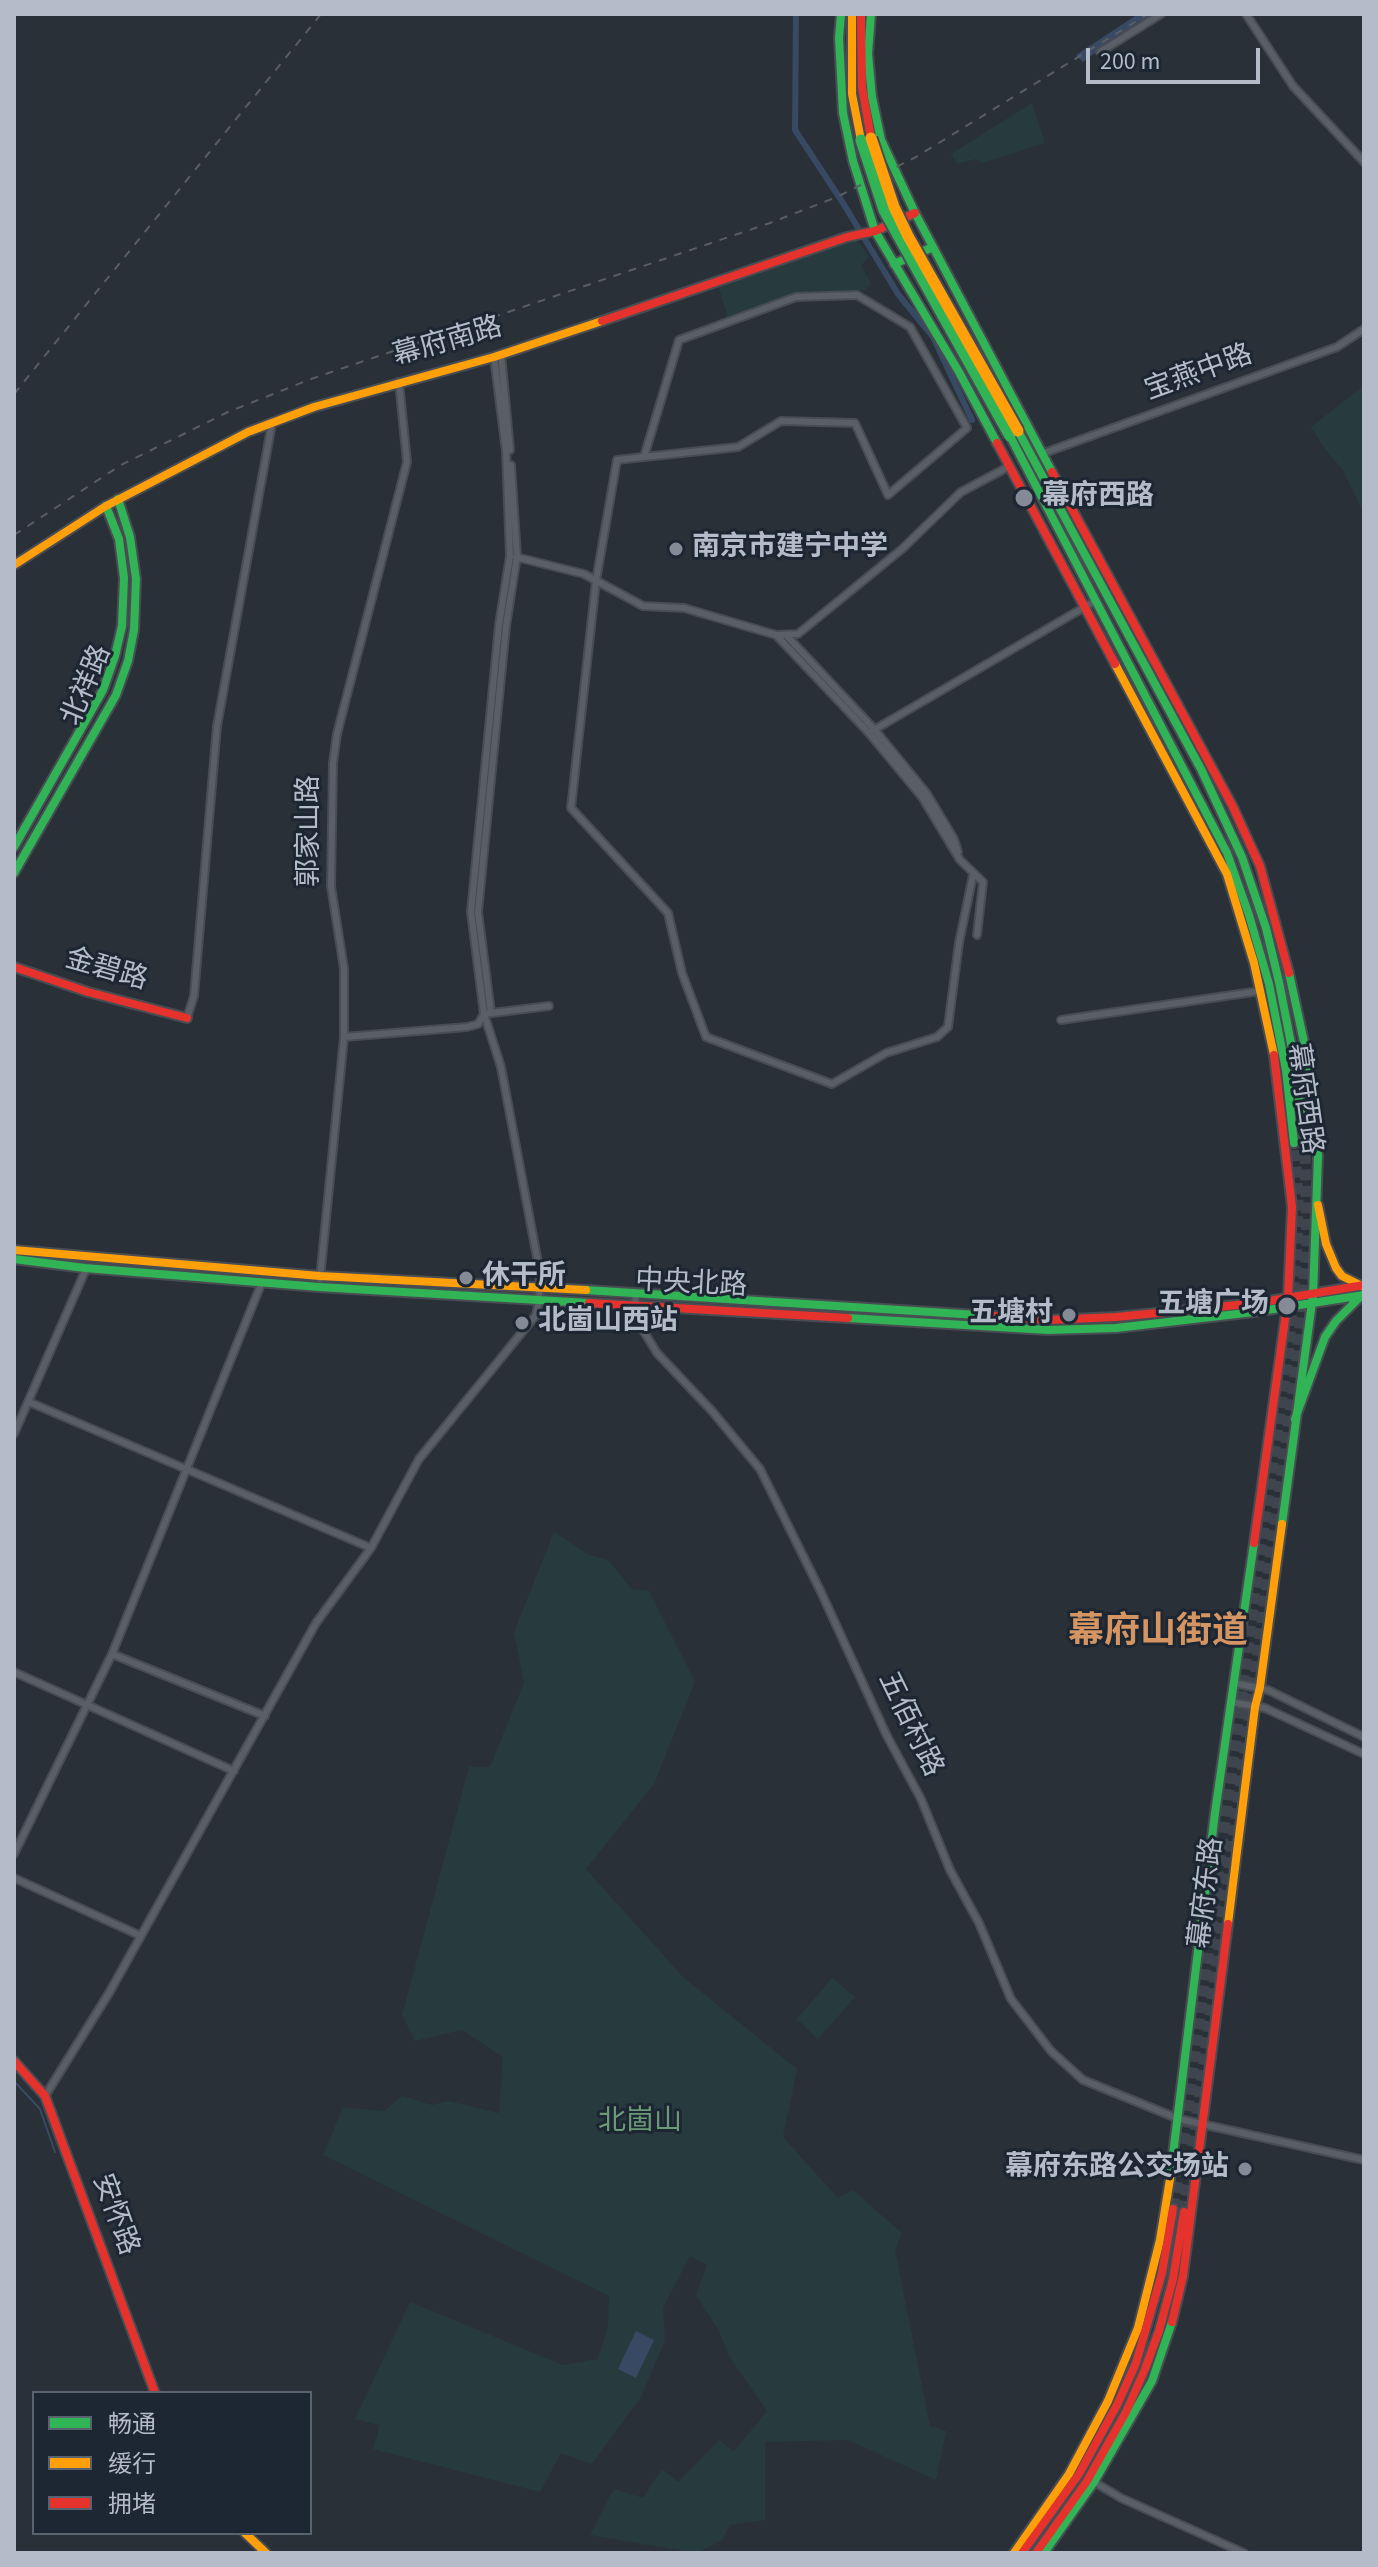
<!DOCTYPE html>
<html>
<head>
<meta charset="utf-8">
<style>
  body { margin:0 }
  #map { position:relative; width:1378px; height:2567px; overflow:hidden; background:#2a3038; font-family:"Source Sans 3","Noto Sans SC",sans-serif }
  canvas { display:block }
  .frame { position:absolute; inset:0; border:16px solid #b4bcc9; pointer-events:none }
  .legend { position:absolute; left:32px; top:2391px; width:280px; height:144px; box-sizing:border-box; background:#1d2633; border:2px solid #59626f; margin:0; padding:10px 14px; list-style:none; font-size:24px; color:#b4bcc9 }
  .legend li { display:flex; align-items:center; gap:16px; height:40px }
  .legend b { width:40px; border:2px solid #59626f }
  .scale { position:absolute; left:1086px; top:48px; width:174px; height:36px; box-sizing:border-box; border:4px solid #b4bcc9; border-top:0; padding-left:10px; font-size:24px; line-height:28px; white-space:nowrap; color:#b4bcc9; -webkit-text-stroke:6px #1d2633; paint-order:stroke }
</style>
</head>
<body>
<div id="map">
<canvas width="1378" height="2567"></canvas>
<div class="frame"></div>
<ul class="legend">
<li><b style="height:10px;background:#30b455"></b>畅通</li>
<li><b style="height:10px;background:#ff9f0a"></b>缓行</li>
<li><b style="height:10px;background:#e5322d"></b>拥堵</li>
</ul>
<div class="scale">200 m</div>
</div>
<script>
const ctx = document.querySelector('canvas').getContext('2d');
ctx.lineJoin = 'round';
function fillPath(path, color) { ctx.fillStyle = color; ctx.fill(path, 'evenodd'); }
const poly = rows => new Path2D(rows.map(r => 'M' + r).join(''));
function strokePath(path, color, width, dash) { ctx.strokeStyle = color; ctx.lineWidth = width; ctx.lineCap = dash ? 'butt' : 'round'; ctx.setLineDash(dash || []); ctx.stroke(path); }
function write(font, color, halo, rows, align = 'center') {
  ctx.font = font + ' "Source Sans 3","Noto Sans SC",sans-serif'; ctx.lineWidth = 6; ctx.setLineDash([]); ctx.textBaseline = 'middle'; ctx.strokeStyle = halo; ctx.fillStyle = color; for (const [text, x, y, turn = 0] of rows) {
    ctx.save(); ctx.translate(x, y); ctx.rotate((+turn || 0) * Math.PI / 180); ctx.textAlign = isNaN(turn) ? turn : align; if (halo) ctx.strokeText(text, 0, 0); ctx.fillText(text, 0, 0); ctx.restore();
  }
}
const green = poly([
  [1032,103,1045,143,983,163,976,159,957,164,951,154],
  [855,237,869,257,861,265,871,283,866,290,791,296,728,318,718,285],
  [1362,387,1364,389,1364,514,1343,470,1325,449,1311,427],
  [554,1532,587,1554,608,1560,632,1589,649,1591,695,1682,654,1784,586,1869,683,1977,797,2069,783,2137,838,2198,853,2190,902,2233,895,2250,930,2426,946,2431,936,2480,848,2440,765,2442,765,2520,730,2525,722,2540,697,2553,590,2535,614,2489,643,2498,662,2469,678,2482,719,2440,734,2451,767,2411,729,2356,719,2331,696,2295,707,2265,690,2256,663,2308,665,2340,641,2397,592,2464,561,2453,540,2492,373,2449,380,2425,355,2419,410,2302,563,2365,598,2359,608,2326,609,2296,323,2155,343,2107,384,2111,402,2096,432,2105,449,2101,499,2113,503,2057,462,2030,415,2041,402,2015,469,1767,490,1767,524,1683,514,1632],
  [832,1978,855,1997,818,2039,797,2019]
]);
const water = poly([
  [1138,14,1155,14,1106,44,1083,62,1076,55],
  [636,2331,654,2340,636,2378,618,2369]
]);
const stream = poly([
  [14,2081,40,2109,55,2152]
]);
const canal = poly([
  [796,14,795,130,843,203,898,294,933,337,972,420]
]);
const highwayTunnel = poly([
  [1173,2209,1187,2115,1257,1575,1288,1357,1297,1247,1298,1194,1294,1143],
  [1184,2212,1297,1358,1307,1245,1305,1146]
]);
const street = poly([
  [1246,14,1293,86,1364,162],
  [1100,52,1161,14],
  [501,354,510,450],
  [1044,453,1337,347,1364,329],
  [644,457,679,340,796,297,857,295,910,327,967,428,888,495,855,423,781,421,738,447,644,457,617,460,596,581,571,808,668,913,682,973,706,1037,832,1084,886,1053,937,1037,948,1027,959,943,973,875],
  [516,557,584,574,643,606,684,608,776,635,798,634,902,549,961,492,1010,466],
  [786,635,874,729,927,794,954,839,958,852],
  [777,636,869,733,922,797,960,860,983,882,977,935],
  [872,731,1095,601],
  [491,1013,478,912,506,626,517,556,511,465],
  [187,1018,194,996,217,726,272,423],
  [1061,1020,1260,991],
  [344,1037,467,1027,478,1024,484,1014,549,1006],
  [320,1279,344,1037,344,969,331,886,333,763,337,734,407,462,399,382],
  [635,1295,638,1322,657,1353,712,1411,760,1469,821,1592,887,1736,921,1799,950,1870,979,1923,1011,1999,1051,2051,1083,2080,1179,2119,1364,2160],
  [29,1402,371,1548],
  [14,1434,86,1269],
  [112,1654,265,1716],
  [14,1672,234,1771],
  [1234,1683,1268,1690,1364,1737],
  [1231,1702,1265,1708,1364,1754],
  [14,1854,112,1654,262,1282],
  [14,1878,141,1936],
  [45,2096,109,1993,316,1623,371,1548,419,1459,536,1315,539,1301,540,1273,501,1067,484,1014,471,912,499,625,510,556,506,451,494,357],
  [1094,2482,1121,2498,1244,2553]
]);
const fast = poly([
  [841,14,839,38,843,113,853,161,875,231,959,372,997,443],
  [871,14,868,54,872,97,881,140,915,213,1052,472],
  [894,264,933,247],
  [1018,431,1201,769,1242,857,1266,928,1279,982,1295,1064,1305,1146],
  [1010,436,1227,853,1249,915,1269,984,1286,1070,1294,1143],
  [14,847,103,690,115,656,122,626,124,578,119,539,106,506],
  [14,873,116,695,128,661,134,630,136,579,130,537,118,499],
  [14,1259,85,1268,319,1287,589,1303],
  [586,1290,993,1316],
  [848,1318,1048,1330,1116,1328,1254,1312,1364,1295],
  [1295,1419,1325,1337,1336,1321,1362,1295],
  [1282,1524,1313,1295,1318,1156,1311,1074,1289,973],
  [1170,2179,1215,1813,1254,1543],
  [1044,2553,1094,2482,1152,2381,1172,2322]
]);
const slow = poly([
  [852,14,852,94,861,140],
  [14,565,106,506,248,432,314,407,494,357,602,321],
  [1115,664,1227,874,1254,963,1274,1055],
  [1318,1205,1326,1244,1336,1268,1342,1276,1362,1286],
  [14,1250,320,1276,586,1290],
  [1228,1924,1255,1707,1260,1687,1282,1524],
  [245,2533,266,2553],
  [1014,2553,1069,2474,1108,2401,1138,2328,1160,2240,1170,2179]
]);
const jam = poly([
  [861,14,862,87,871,138],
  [602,321,847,237,875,231,915,213],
  [997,443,1115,664],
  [1052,472,1232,805,1260,866,1289,973],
  [14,967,88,992,187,1018],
  [589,1303,848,1318],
  [993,1316,1048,1320,1116,1317,1257,1303,1364,1285],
  [1254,1543,1288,1298,1292,1207,1274,1055],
  [14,2061,45,2096,155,2393],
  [1172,2322,1183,2276,1228,1924],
  [1022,2553,1079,2474,1117,2405,1136,2363,1162,2273,1173,2209],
  [1036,2553,1087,2481,1126,2412,1145,2369,1159,2331,1173,2279,1184,2212]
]);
const rail = poly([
  [14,394,321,14],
  [14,535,121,465,228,412,311,379,770,223,837,197,916,157,1148,14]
]);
const fastBridge = poly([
  [861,140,884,210,1010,436]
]);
const slowBridge = poly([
  [871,138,894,207,908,236,1018,431]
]);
const markers = [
  [1024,498,10,"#848b96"],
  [676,549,8,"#848b96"],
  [466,1278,8,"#848b96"],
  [1287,1306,10,"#848b96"],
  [1069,1315,8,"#848b96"],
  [522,1323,8,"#848b96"],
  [1245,2169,8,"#848b96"]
];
const streetNames = [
  ["幕府南路",448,343,-16],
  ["宝燕中路",1199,374,-20],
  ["北祥路",88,686,-67],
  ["郭家山路",311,831,-90],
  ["金碧路",106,971,16],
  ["幕府西路",1303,1099,82],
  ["中央北路",691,1285,3],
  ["五佰村路",909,1725,64],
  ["幕府东路",1208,1893,-83],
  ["安怀路",114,2215,70]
];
const poiNames = [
  ["幕府西路",1042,498],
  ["南京市建宁中学",692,549],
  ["休干所",482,1278],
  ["五塘广场",1269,1306,"right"],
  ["五塘村",1053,1315,"right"],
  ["北崮山西站",538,1323],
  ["幕府东路公交场站",1229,2169,"right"]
];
const parkNames = [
  ["北崮山",640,2123]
];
const districtNames = [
  ["幕府山街道",1158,1634]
];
fillPath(green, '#273a3e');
fillPath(water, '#384963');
strokePath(stream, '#384963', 2);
strokePath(canal, '#384963', 6);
strokePath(highwayTunnel, '#3f454e', 11, [11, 5.5]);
strokePath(street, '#484c53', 10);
strokePath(fast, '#484c53', 12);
strokePath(slow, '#484c53', 12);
strokePath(jam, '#484c53', 12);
strokePath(street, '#5a5e66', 6);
strokePath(fast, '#30b455', 8);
strokePath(slow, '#ff9f0a', 8);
strokePath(jam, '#e5322d', 8);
strokePath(rail, '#595d64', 2, [8, 8]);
strokePath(fastBridge, '#474c53', 15, []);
strokePath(slowBridge, '#474c53', 15, []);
strokePath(fastBridge, '#30b455', 11);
strokePath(slowBridge, '#ff9f0a', 11);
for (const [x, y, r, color] of markers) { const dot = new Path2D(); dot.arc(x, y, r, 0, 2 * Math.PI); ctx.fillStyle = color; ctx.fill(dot); strokePath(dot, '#1d2633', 3); }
write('28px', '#b4bcc9', '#1d2633', streetNames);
write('bold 28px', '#b4bcc9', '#1d2633', poiNames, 'left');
write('28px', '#6b9a76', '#1d2633', parkNames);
write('bold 36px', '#d59563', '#1d2633', districtNames);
</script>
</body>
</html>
